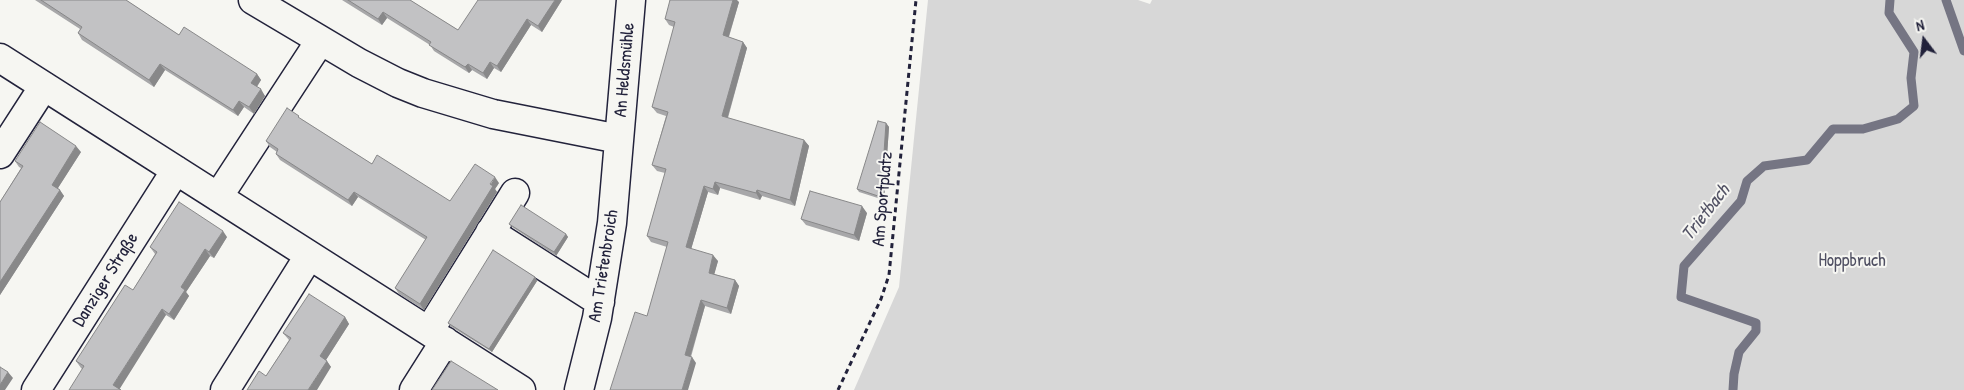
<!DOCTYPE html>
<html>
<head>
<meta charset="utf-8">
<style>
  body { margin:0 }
  #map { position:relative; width:1964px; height:390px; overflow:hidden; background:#f6f6f2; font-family:"Patrick Hand",sans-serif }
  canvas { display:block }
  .north { position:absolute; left:1899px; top:15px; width:50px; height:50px; -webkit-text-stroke:4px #f6f6f2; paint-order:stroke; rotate:345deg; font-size:14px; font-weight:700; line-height:20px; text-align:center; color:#22223b }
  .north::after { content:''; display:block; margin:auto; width:18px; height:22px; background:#22223b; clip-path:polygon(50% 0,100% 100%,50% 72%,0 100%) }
</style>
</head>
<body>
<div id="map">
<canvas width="1964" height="390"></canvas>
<div class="north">N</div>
</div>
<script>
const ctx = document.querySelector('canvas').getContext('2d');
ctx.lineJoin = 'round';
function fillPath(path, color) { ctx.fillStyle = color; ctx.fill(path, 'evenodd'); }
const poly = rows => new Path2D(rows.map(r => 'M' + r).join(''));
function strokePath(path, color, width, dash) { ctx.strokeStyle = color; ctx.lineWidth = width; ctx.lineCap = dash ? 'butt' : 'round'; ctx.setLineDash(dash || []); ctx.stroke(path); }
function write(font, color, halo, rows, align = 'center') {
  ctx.font = font + ' "Patrick Hand",sans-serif'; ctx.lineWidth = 4; ctx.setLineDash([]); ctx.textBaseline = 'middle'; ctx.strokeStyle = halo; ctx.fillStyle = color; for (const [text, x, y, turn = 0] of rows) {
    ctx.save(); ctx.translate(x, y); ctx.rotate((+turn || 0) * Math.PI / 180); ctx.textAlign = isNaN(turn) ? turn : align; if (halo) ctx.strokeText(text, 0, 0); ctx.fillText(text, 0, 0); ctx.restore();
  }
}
const green = poly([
  [928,0,1138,0,1150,4,1152,0,1964,0,1964,390,854,390,899,287]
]);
const stream = poly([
  [1946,0,1964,51],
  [1733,390,1734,374,1739,352,1756,331,1756,323,1681,297,1684,266,1741,201,1747,181,1764,166,1807,160,1833,129,1863,129,1898,119,1914,106,1911,78,1914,52,1889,13,1890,0]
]);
const path = poly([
  [838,390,881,299,889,275,916,0]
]);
const minor = poly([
  [253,0,359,63,398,83,423,93,493,114,619,139],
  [0,58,521,390],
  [0,154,44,86],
  [218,197,320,41],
  [490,232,600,302],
  [429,331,515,193],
  [36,390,176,170],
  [225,390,309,256],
  [414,390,445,341],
  [579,390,597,318,612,223,631,0]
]);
const wall = poly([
  [35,0,126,0,179,35,257,74,261,80,257,87,265,96,254,114,244,107,238,116,165,70,154,87,82,40,78,33,80,29],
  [342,0,410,0,458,30,562,0,542,32,531,25,501,72,494,68,487,79,472,70,469,73,434,51,430,45,387,18,382,25],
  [739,2,729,37,743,42,747,48,728,118,804,140,809,146,795,206,762,196,760,200,720,188,718,195,708,192,691,249,718,261,714,274,735,280,739,286,731,314,705,306,691,357,696,363,647,316,667,247,651,242,647,236,665,173,657,171,652,165,666,116,657,113,652,107,674,27,669,25,665,19],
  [301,119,372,164,450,201,499,183,495,189,497,192,424,310,399,294,395,288,426,240,358,197,352,206,280,160,276,154,277,152,270,147,266,141],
  [886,123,889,127,884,200,859,192,857,189],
  [81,152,58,188,64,196,0,295,0,202,21,168,19,167,15,161],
  [867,213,859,241,806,225,801,219],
  [509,224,566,234,568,237,556,256,512,227],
  [227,237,214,258,210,256,186,292,189,296,174,320,166,315,82,369,81,368,76,361,133,290,155,254,150,247],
  [535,277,537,281,492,352,450,326,448,323],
  [345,317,349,324,326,360,331,367,266,376,289,340,283,333]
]);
const shadedWall = poly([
  [555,0,562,0,542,32,538,26],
  [733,0,737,0,739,2,727,42,723,35],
  [383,12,387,18,382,25,378,19],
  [527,19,531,25,501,72,497,66],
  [743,42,747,48,726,123,722,116],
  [490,62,494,68,487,79,483,73],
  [160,64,165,70,154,87,149,80],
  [468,64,472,70,469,73,465,67],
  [257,74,261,80,255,89,251,83],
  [261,89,265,96,254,114,249,107],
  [239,101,244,107,238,116,233,110],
  [886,123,889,127,884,200,881,197],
  [804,140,809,146,795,206,790,200],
  [76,146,81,152,56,191,52,185],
  [495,177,499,183,495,189,497,192,424,310,420,304],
  [715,182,720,188,718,195,713,189],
  [704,186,708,192,690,253,686,247],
  [60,190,64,196,0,295,0,282],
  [757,190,762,196,760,200,756,193],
  [354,192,358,197,352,206,348,200],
  [862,206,867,213,859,241,854,235],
  [223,231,227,237,214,258,209,252],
  [566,234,568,237,556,256,554,252],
  [205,249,210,256,186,292,189,296,174,320,169,314,181,287],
  [713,255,718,261,713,279,709,273],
  [535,277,537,281,492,352,489,349],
  [735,280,739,286,731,314,727,308],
  [701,300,705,306,689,361,685,355],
  [162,309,166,315,119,390,113,385],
  [345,317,349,324,324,363,320,356],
  [692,357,696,363,688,390,682,390],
  [327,361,331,367,317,390,308,390],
  [8,372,13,378,5,390,0,390,0,385]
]);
const building = poly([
  [41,0,126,0,179,35,184,27,257,74,251,83,261,89,249,107,239,101,233,110,160,64,149,80,78,33,82,27,41,0],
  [348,0,410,0,458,30,478,0,555,0,538,26,527,19,497,66,490,62,483,73,468,64,465,67,429,45,431,42,383,12,378,19,348,0],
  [670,0,733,0,723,35,743,42,722,116,804,140,790,200,757,190,756,193,715,182,713,189,704,186,686,247,713,255,709,273,735,280,727,308,701,300,685,355,692,357,682,390,610,390,635,312,647,316,668,242,647,236,666,169,652,165,668,112,652,107,675,22,665,19,670,0],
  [287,108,299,116,298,117,372,164,377,155,450,201,475,164,495,177,490,184,493,186,420,304,395,288,427,237,354,192,348,200,276,154,278,149,266,141,287,108],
  [878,121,886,123,881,197,857,189,878,121],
  [40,122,76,146,52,185,60,190,0,282,0,202,23,166,15,161,40,122],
  [810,191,862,206,854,235,801,219,810,191],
  [179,202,223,231,209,252,205,249,181,287,185,290,169,314,162,309,113,385,121,390,69,390,84,366,76,361,125,285,133,290,157,252,150,247,179,202],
  [521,205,566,234,554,252,509,224,521,205],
  [493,250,535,277,489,349,448,323,493,250],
  [309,294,345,317,320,356,327,361,308,390,247,390,259,371,266,376,291,338,283,333,309,294],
  [451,361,498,390,432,390,451,361],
  [0,367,8,372,0,385,0,367]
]);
const streetNames = [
  ["An Heldsmühle",625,70,-85],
  ["Am Sportplatz",883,199,-85],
  ["Am Trietenbroich",604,266,-81],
  ["Danziger Straße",106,280,-58]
];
const parkNames = [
  ["Hoppbruch",1852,261]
];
const waterNames = [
  ["Trietbach",1706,213,-52]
];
fillPath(green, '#d7d7d7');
strokePath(stream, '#757583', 9);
strokePath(minor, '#22223b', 31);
strokePath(path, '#22223b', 3, [5, 4]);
strokePath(minor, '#f6f6f2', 28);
fillPath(wall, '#a7a7a9');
fillPath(shadedWall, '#888889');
fillPath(building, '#c2c2c4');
strokePath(building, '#888889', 1);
write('18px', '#22223b', '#f6f6f2', streetNames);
write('18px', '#4f4f62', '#f6f6f2', parkNames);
write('italic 19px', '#535365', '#f6f6f2', waterNames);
</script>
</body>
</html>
